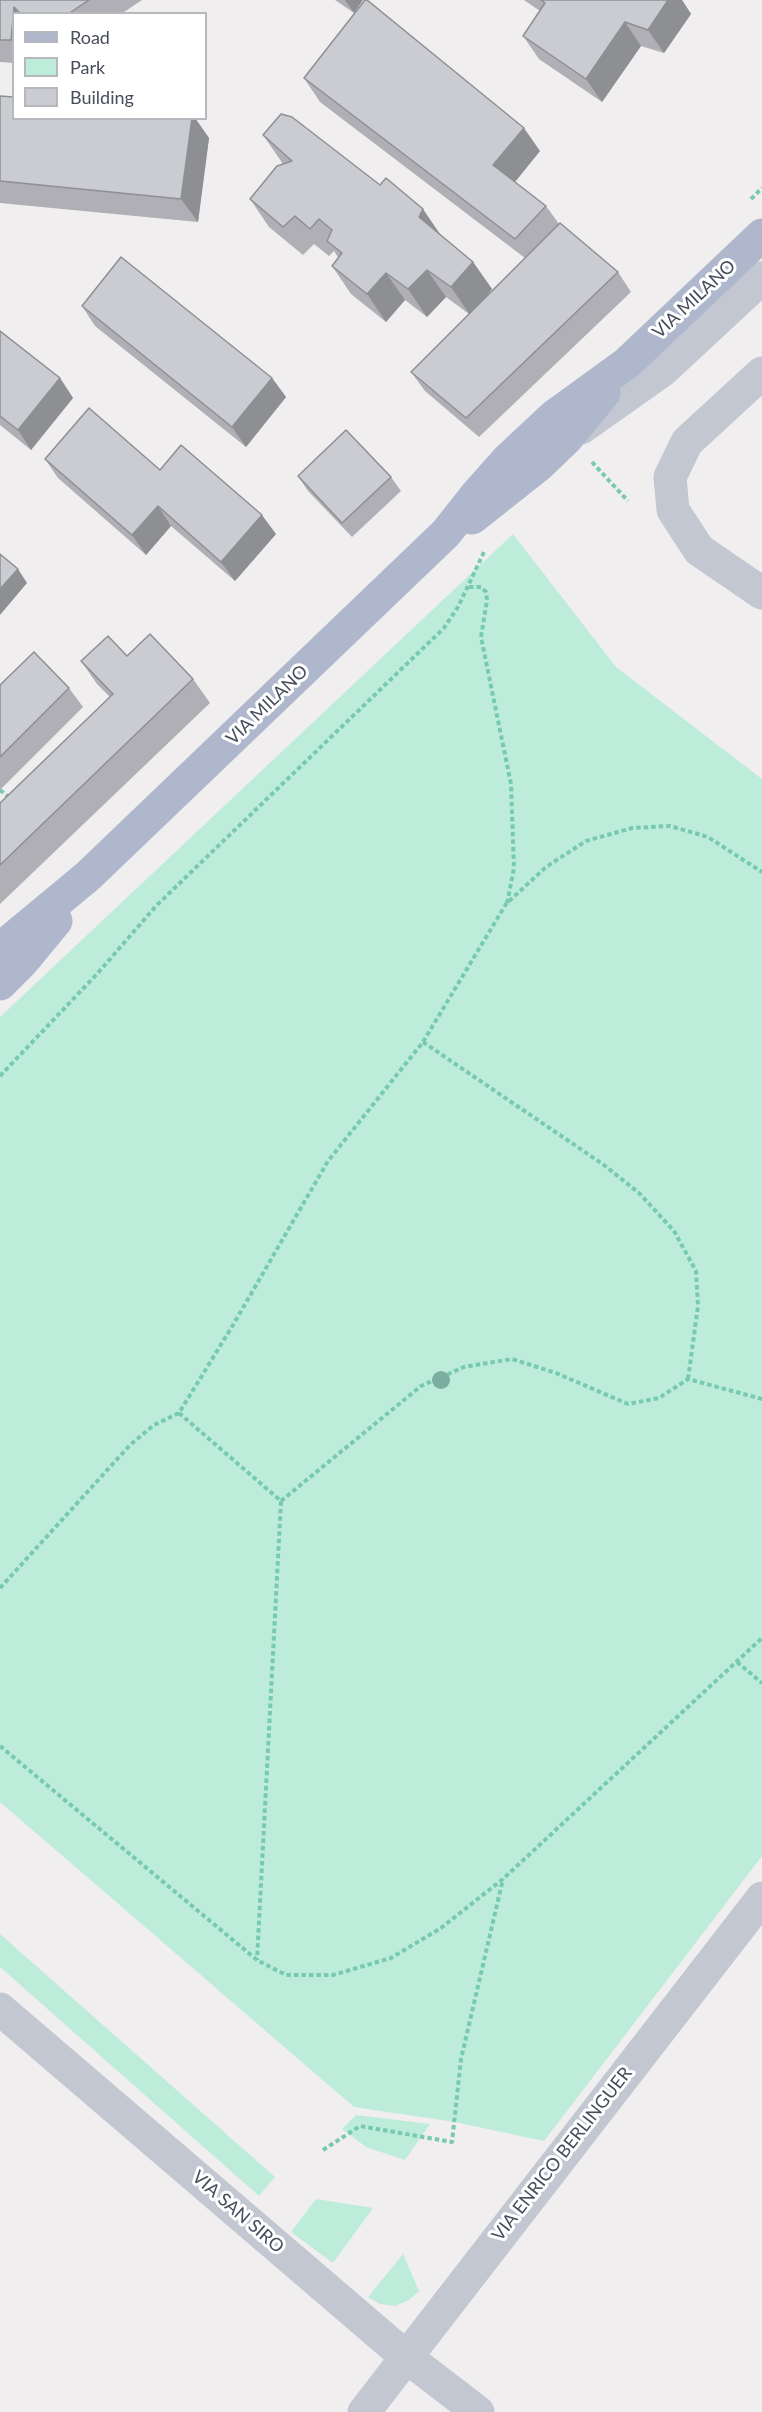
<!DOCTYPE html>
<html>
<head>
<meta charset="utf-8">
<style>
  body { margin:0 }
  #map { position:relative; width:762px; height:2412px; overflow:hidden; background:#f0eeee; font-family:Lato,sans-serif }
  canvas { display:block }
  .legend { position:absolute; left:12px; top:12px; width:195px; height:108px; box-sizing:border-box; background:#fff; border:2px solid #b5b8bd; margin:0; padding:8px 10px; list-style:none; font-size:18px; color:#474d5a }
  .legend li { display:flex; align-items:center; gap:12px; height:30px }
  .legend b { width:30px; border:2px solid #b5b8bd }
</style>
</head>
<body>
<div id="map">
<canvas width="762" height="2412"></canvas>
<ul class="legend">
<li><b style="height:8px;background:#aeb7cc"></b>Road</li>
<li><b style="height:16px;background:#bdedda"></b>Park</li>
<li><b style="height:16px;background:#cbccd2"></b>Building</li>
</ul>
</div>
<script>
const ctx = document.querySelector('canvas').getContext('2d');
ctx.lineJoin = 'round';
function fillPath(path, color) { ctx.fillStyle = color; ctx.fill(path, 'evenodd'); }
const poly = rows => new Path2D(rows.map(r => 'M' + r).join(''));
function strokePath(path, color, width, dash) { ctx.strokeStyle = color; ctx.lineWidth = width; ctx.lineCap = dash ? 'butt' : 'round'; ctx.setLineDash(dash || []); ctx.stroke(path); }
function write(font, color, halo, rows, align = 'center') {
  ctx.font = font + ' Lato,sans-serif'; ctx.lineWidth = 6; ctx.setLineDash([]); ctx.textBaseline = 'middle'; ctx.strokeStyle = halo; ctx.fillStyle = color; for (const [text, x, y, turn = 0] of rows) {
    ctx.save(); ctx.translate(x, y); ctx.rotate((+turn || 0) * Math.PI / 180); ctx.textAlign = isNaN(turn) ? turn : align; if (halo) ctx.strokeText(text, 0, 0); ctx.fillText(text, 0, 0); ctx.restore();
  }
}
const green = poly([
  [513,534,616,667,762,779,762,1856,544,2141,455,2122,354,2107,0,1802,0,1017],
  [0,1934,275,2177,259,2196,0,1967],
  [356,2115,430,2124,405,2160,366,2147,342,2129],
  [316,2199,373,2208,333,2263,291,2232],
  [403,2254,419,2291,409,2300,395,2306,380,2304,368,2297]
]);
const path = poly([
  [751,199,762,188],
  [592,462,628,501],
  [469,587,481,587,486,592,487,600,481,637,511,784,514,868,507,904],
  [0,790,11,799],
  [423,1042,604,1165,639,1193,674,1231,696,1271,698,1306,688,1379],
  [0,1076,97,974,156,906,444,628,458,607,484,552],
  [179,1413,281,1501,257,1960],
  [281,1501,421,1386,464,1367,512,1359,556,1373,628,1404,659,1398,688,1379,762,1399],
  [0,1588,130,1445,154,1425,179,1413,233,1325,328,1161,423,1042,506,904,546,867,586,841,632,828,670,826,708,837,762,872],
  [737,1662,762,1683],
  [0,1746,257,1960,286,1975,333,1975,391,1958,441,1928,503,1879,762,1638],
  [323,2150,360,2126,452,2142,461,2059,503,1879]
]);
const minor = poly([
  [762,373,687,442,670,477,673,510,699,550,762,593],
  [581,428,663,370,762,278],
  [0,2009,405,2356,478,2412],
  [364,2412,762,1898]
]);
const major = poly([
  [472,518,539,465,567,438,604,393],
  [0,949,88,876,446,533,476,495,508,459,554,416,627,363,762,235],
  [0,984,23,961,56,921]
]);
const trees = [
  [441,1380]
];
const wall = poly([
  [0,0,142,0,121,14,14,14,14,63,0,62],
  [335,0,363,0,354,13],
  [524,0,682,0,691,14,664,53,641,46,602,102,539,59,523,36,540,11],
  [304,78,540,151,515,182,546,206,559,224,618,272,631,292,479,437,425,391,411,372,469,314,446,297,427,317,405,300,386,322,351,294,332,266,338,257,334,251,329,256,314,244,303,255,269,227,250,199,283,164,263,135,441,236,473,262,492,289,487,296,525,258,320,102],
  [0,96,195,118,209,138,198,222,0,203],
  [82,306,272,378,286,397,246,447,95,326],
  [0,331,60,378,73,398,31,450,0,425],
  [45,459,160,470,276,534,235,581,171,526,146,555,58,478],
  [298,476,391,477,401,491,352,537,308,491],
  [127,656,193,679,210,703,0,904,0,803,110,697,97,684,81,661],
  [0,685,69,688,83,707,0,790]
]);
const shadedWall = poly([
  [345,0,363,0,354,13],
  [668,0,682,0,691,14,664,53,648,30],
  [14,7,18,14,14,14,14,44,11,40],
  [625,22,641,46,602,102,586,79],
  [192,118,195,118,209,138,198,222,181,199],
  [524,128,540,151,510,188,493,165],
  [423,209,442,237,419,217],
  [473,262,492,289,470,315,451,287],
  [427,270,446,297,427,317,408,289],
  [386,273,405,300,386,322,367,294],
  [60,378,73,398,31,450,18,430],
  [272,378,286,397,246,447,232,427],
  [158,506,171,526,146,555,132,535],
  [262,515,276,534,235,581,221,562],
  [18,569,27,583,0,615,0,589]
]);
const building = poly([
  [0,0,89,0,68,14,21,14,14,7,11,40,0,40,0,0],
  [365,0,367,0,524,128,493,165,546,206,515,239,304,78,365,0],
  [541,0,668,0,648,30,625,22,586,79,523,36,545,3,541,0],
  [0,96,14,97,14,118,192,118,181,199,0,181,0,96],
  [281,114,292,117,380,185,386,178,423,209,419,217,473,262,451,287,427,270,408,289,386,273,367,294,332,266,342,253,327,241,332,230,319,219,310,229,295,216,283,227,250,199,277,166,292,161,263,135,281,114],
  [560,223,618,272,466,418,411,372,560,223],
  [121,257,272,378,232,427,82,306,121,257],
  [0,331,60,378,18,430,0,416,0,331],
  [89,408,160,470,181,445,262,515,221,562,158,506,132,535,45,459,89,408],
  [346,430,391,477,342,523,298,476,346,430],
  [0,554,18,569,0,589,0,554],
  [150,634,193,679,0,865,0,803,113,694,81,661,108,636,127,656,150,634],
  [34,652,69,688,0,757,0,685,34,652]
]);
const streetNames = [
  ["VIA MILANO",694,299,-43],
  ["VIA MILANO",267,705,-44],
  ["VIA ENRICO BERLINGUER",562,2154,-52],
  ["VIA SAN SIRO",238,2212,41]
];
fillPath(green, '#bdedda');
strokePath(path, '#77c9b2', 4, [4.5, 3]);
strokePath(minor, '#c2c7d2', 33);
strokePath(major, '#aeb7cc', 33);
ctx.fillStyle = '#7aae9e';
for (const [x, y] of trees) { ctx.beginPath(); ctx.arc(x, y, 9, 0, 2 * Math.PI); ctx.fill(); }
fillPath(wall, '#afafb5');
fillPath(shadedWall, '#8e8f93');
fillPath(building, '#cbccd2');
strokePath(building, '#8e8f93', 1.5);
write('18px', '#474d5a', '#fff', streetNames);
</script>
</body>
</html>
